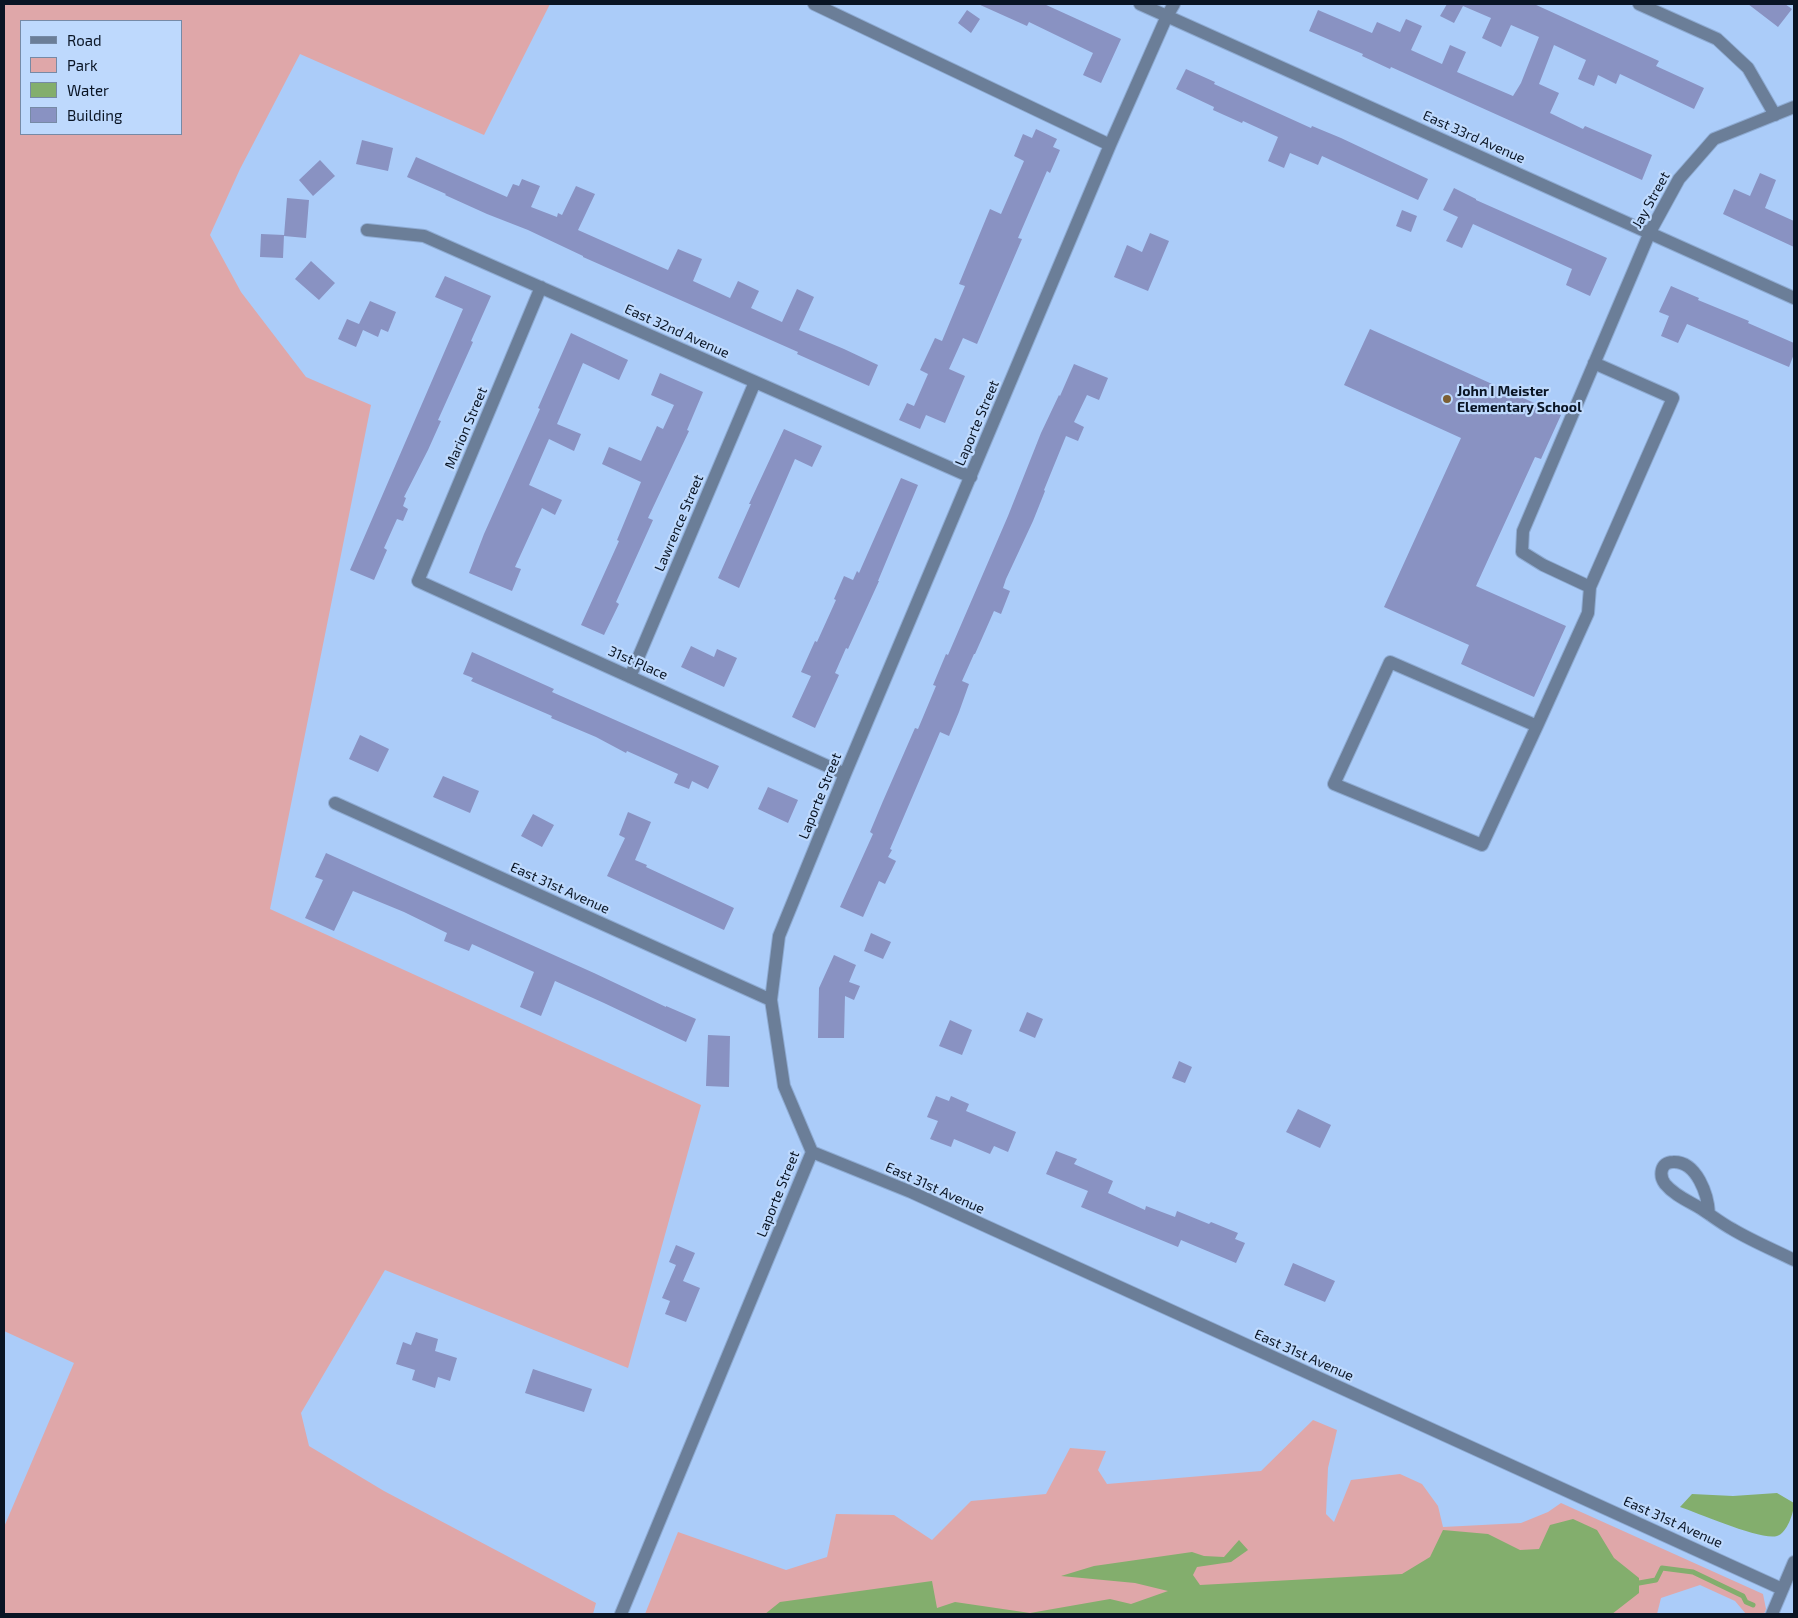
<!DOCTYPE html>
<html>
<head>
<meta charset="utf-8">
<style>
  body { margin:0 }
  #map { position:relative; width:1798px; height:1618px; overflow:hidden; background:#abccf9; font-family:"Exo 2",sans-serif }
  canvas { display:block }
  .frame { position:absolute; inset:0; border:5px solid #091424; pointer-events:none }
  .legend { position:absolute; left:20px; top:20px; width:162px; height:115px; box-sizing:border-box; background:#bed9fd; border:1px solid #768aa6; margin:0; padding:6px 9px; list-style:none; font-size:15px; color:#091424 }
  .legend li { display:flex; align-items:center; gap:10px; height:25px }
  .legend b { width:25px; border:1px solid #768aa6 }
</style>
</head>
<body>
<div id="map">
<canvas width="1798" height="1618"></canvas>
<div class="frame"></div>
<ul class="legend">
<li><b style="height:6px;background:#6b7e98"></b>Road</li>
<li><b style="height:14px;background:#dfa7a9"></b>Park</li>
<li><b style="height:14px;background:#83ae6d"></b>Water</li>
<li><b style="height:14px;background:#8992c2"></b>Building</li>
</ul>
</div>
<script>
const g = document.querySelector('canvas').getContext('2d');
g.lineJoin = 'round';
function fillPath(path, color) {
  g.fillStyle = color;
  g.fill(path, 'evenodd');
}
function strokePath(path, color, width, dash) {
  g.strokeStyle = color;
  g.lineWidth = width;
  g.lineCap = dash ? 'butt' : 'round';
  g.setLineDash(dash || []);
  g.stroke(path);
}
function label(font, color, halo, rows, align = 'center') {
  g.font = font + ' "Exo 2",sans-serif';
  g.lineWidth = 4.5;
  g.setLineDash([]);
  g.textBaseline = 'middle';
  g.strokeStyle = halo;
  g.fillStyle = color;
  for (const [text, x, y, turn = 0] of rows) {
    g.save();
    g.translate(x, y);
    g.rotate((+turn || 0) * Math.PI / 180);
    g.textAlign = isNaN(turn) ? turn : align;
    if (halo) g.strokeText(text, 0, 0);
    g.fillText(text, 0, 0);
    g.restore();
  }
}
fillPath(new Path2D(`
  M4 4H550L484 135 300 54 240 169 210 235 241 292 306 377 371 405 270 909 701 1105 628 1368 385 1270 301 1413 309 1446 384 1491 596 1603 593 1614H4V1527L74 1363 4 1331ZM21 21H181V134H21Z
  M1313 1420 1337 1430 1328 1468 1326 1514 1334 1522 1351 1480 1400 1474 1422 1484 1438 1506 1443 1527 1521 1523 1548 1512 1561 1503 1763 1594 1766 1609 1764 1614H1746L1735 1601 1700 1585 1661 1598 1657 1614H645L678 1532 786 1570 827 1557 836 1514 894 1515 932 1540 971 1501 1046 1494 1070 1448 1106 1451 1098 1470 1107 1484 1261 1471Z`), '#dfa7a9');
fillPath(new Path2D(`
  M1777 1493 1794 1503C1794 1513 1787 1533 1777 1536 1762 1541 1698 1513 1680 1507L1692 1494 1733 1496Z
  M1573 1519 1597 1530 1614 1558 1639 1578V1593L1612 1614H765L780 1602 932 1581 937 1608 955 1602 1030 1613 1110 1599 1131 1604 1168 1591 1135 1583 1061 1576 1094 1566 1192 1552 1204 1556 1224 1557 1239 1540 1248 1550 1231 1562 1197 1567 1193 1575 1200 1585 1402 1574 1430 1557 1443 1530 1488 1534 1520 1550 1539 1549 1550 1525Z`), '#83ae6d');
strokePath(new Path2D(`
  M1639 1583 1656 1580 1662 1568 1693 1572 1743 1596 1746 1602 1753 1605`), '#83ae6d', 5);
fillPath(new Path2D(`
  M978 4H1044L1121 39 1101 83 1083 75 1093 53 1029 22 1027 26Z
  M1447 4H1534L1659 61 1656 66 1704 88 1694 109 1620 74 1616 84 1598 75 1594 86 1578 79 1586 60 1554 45 1539 84 1559 93 1550 113 1583 129 1585 126 1652 155 1642 180 1391 67 1390 69 1362 56 1363 54 1309 31 1318 10 1372 33 1377 22 1400 32 1406 19 1422 26 1411 50 1442 64 1450 45 1466 52 1457 72 1513 96 1521 83 1539 37 1511 25 1501 47 1482 38 1491 18 1463 6 1454 23 1440 16Z
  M1748 4H1785L1792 9 1778 27Z
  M967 10 980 19 971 33 958 23Z
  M1186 69 1215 82 1214 84 1311 128 1312 126 1341 138 1428 179 1418 200 1322 156 1318 165 1290 153 1284 168 1268 161 1278 137 1243 121 1242 123 1213 110 1214 107 1176 89Z
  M1036 129 1057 139 1053 147 1060 150 1050 173 1047 171 1018 238 1022 239 977 344 963 338 949 369 965 376 945 423 926 415 920 429 899 420 907 403 914 406 928 374 920 370 935 338 942 341 965 286 959 284 990 209 1001 214 1024 161 1014 156 1023 134 1032 138Z
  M362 140 393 148 388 171 356 164Z
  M416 157 507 197 513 184 519 186 522 179 540 186 531 207 557 217 558 213 562 215 576 186 595 194 578 230 668 270 678 249 702 259 693 281 730 298 738 281 759 291 751 308 782 322 797 289 814 297 799 330 844 349 878 365 869 386 797 354 798 352 583 257V256L528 230 487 214 445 195 446 194 407 177Z
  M320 160 335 176 313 196 299 180Z
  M1760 173 1776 180 1765 208 1794 221V247L1723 214 1734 189 1750 196Z
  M1454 188 1476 199V200L1607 258 1590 296 1566 285 1572 269 1473 224 1462 248 1446 241 1458 217 1443 210Z
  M287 198 309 200 306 238 284 236Z
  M1402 210 1417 216 1411 232 1396 226Z
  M1150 233 1169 241 1148 291 1114 277 1127 245 1142 252Z
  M261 234 284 235 283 258 260 257Z
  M311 261 335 283 319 300 295 279Z
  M445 276 491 296 471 341 473 342 438 420 441 421 428 450 404 497 406 498 403 506 408 509 403 521 397 519 384 548 387 550 374 580 350 570 463 309 435 297Z
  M1671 286 1699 298 1698 300 1749 321 1748 323 1794 343V354L1789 367 1687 324 1678 343 1661 336 1669 316 1659 312Z
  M370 301 396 312 388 332 381 329 378 337 363 330 356 347 338 339 347 319 359 324Z
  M1370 329 1561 415 1541 459 1535 457 1476 586 1566 626 1534 697 1461 664 1469 645 1384 607 1461 438 1344 385Z
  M571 333 628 360 619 380 583 363 557 424 581 434 574 451 549 439 529 485 562 500 555 515 542 508 515 567 521 569 512 591 469 573 484 534 540 409 538 408Z
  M1074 364 1108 378 1099 400 1087 395 1074 422 1084 427 1078 441 1066 436 1044 490 1045 491 1033 521 1006 579 1003 588 1010 591 1001 614 994 611 975 654H974L962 681 969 684 959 712 949 736 940 732 890 849 892 850 888 857 896 861 885 884 879 881 863 917 840 907 873 834 870 832 883 801 915 728 918 729 936 686 933 685 946 654 948 655 1008 516 1041 433 1059 395 1060 396Z
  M660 373 703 392 687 430 689 431 648 518 653 520 616 602 619 604 604 635 581 625 619 541 617 540 641 482 602 464 609 447 641 461 657 426 663 429 674 405 651 395Z
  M784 429 822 446 812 467 795 459 739 588 718 578 751 504H749Z
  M901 478 918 485 878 581H879L848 649 846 648 835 673 839 675 815 728 792 717 811 676 801 672 815 641 817 642 836 600 834 599 844 576 853 580 857 571 859 573Z
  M691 646 714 657 717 649 737 658 724 687 681 667Z
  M472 652 554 689 552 692 719 766 708 789 692 781 689 789 674 783 678 774 627 751 626 753 596 737 551 718 552 716 471 681 473 678 463 674Z
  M360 735 389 749 378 772 349 759Z
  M443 776 479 791 470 813 433 797Z
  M768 787 798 800 788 823 758 809Z
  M628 812 651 822 635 860 647 865 646 867 734 908 724 930 607 876 625 838 619 835Z
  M533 814 554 825 542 847 521 836Z
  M326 853 594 973 666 1007V1006L696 1019 686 1042 604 1003 555 981 541 1016 520 1007 534 972 472 944 469 951 444 941 447 933 404 912 353 891 334 931 305 918 323 880 315 877Z
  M871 933 891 942 883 959 864 951Z
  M834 955 856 965 849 982 860 986 854 1000 845 996 844 1038H818L819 988Z
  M1027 1012 1043 1019 1035 1038 1019 1031Z
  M950 1020 972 1030 962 1055 939 1046Z
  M708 1035 730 1036 729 1087 706 1086Z
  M1179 1061 1192 1067 1185 1083 1172 1078Z
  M936 1096 949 1101 951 1096 969 1104 966 1111 1016 1132 1008 1152 994 1146 990 1154 954 1139 951 1147 930 1139 938 1121 927 1117Z
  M1298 1109 1331 1125 1320 1148 1286 1132Z
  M1056 1151 1077 1159 1074 1164 1113 1181 1108 1193 1145 1210 1146 1206 1175 1217 1177 1211 1209 1224 1211 1222 1238 1233 1235 1239 1245 1243 1236 1263 1181 1240 1178 1247 1081 1207 1088 1191 1046 1174Z
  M676 1245 695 1253 683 1281 700 1288 686 1322 665 1314 670 1301 662 1298 676 1265 669 1262Z
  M1293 1263 1335 1281 1325 1302 1284 1285Z
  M416 1332 438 1339 435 1351 457 1358 450 1381 438 1377 435 1388 412 1380 415 1370 396 1364 403 1342 411 1345Z
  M533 1369 592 1389 584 1412 525 1393Z`), '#8992c2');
const minor = new Path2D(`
  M814 4 1110 145
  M1140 4 1794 298
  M1639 4 1717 39 1748 68 1775 115
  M367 230 424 236 971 477
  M541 287 418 581 845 774
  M1594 363 1673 398 1590 587 1543 565 1522 552 1523 531 1650 232 1679 179 1714 139 1794 107
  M630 677 755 382
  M1537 726 1482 845 1334 784 1390 662 1537 726 1588 613 1590 587
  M335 803 771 1000
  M812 1152 911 1192 1782 1589
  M1709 1214C1708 1195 1697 1161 1673 1162 1660 1162 1659 1176 1665 1184 1674 1195 1688 1201 1700 1208 1711 1215 1721 1223 1732 1229 1752 1241 1774 1250 1794 1260
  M621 1614 812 1152 784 1086 771 1000 779 936 845 774 1110 145 1167 16 1174 4
  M1772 1614 1794 1562`);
strokePath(minor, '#8eabd3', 14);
strokePath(minor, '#6b7e98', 12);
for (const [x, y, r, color] of [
  [1447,399,5,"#7c5f33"]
]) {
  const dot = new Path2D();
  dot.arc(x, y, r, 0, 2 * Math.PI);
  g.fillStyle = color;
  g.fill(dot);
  strokePath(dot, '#bed9fd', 2);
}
label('14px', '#091424', '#bed9fd', [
  ["East 33rd Avenue",1474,137,24],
  ["Jay Street",1651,200,-61],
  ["East 32nd Avenue",677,331,24],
  ["Laporte Street",977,423,-67],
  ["Marion Street",466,428,-67],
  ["Lawrence Street",679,523,-67],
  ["31st Place",638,663,24],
  ["Laporte Street",820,796,-68],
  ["East 31st Avenue",560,888,24],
  ["East 31st Avenue",935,1188,24],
  ["Laporte Street",778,1194,-68],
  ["East 31st Avenue",1304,1355,24],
  ["East 31st Avenue",1673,1522,24]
]);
label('bold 14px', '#091424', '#bed9fd', [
  ["John I Meister",1457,391],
  ["Elementary School",1457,407]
], 'left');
</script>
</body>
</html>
